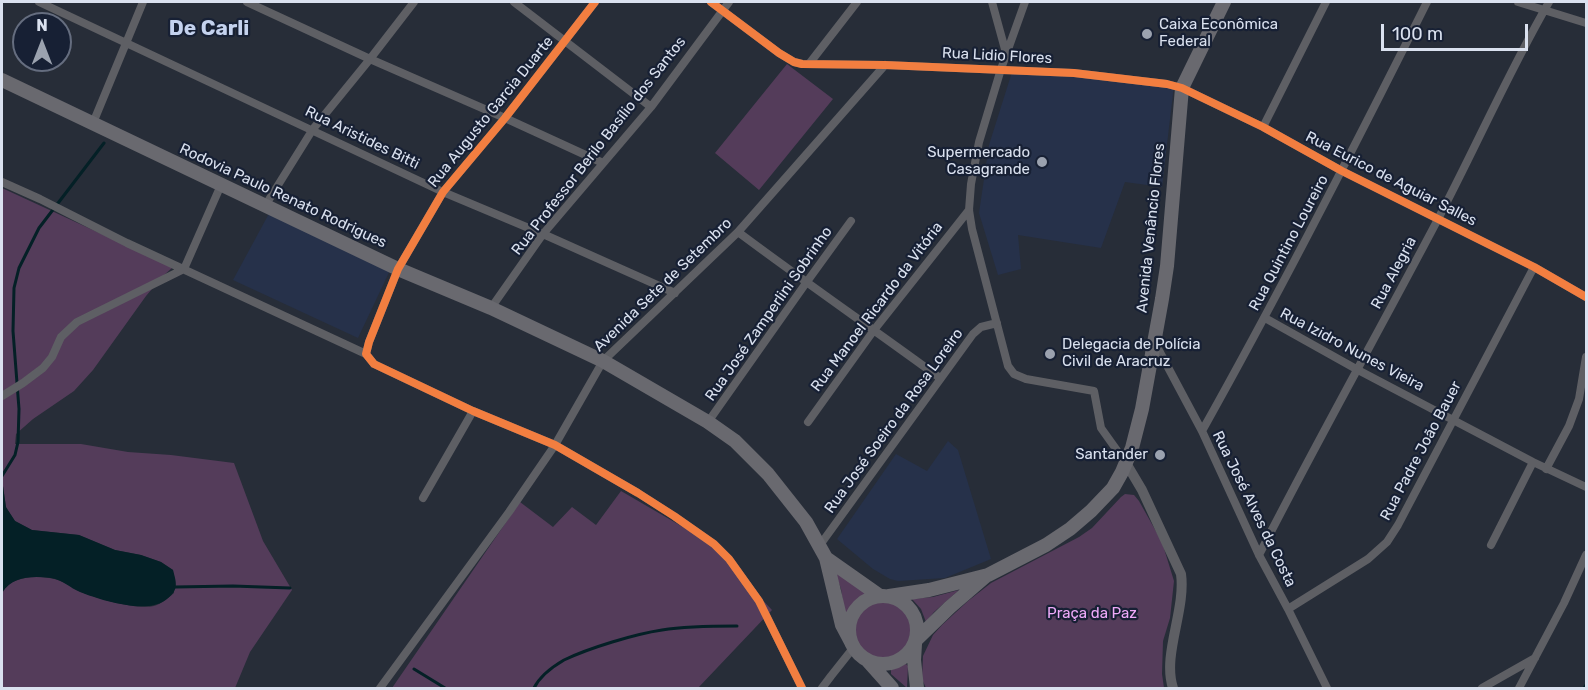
<!DOCTYPE html>
<html>
<head>
<meta charset="utf-8">
<style>
  body { margin:0 }
  #map { position:relative; width:1588px; height:690px; overflow:hidden; background:#272d38; font-family:Rubik,sans-serif }
  canvas { display:block }
  .frame { position:absolute; inset:0; border:3px solid #dae1ef; pointer-events:none }
  .north { position:absolute; left:12px; top:12px; width:60px; height:60px; box-sizing:border-box; background:#172034; border:2px solid #656d7f; border-radius:50%; rotate:0deg; font-size:16px; font-weight:700; line-height:24px; text-align:center; color:#dae1ef }
  .north::after { content:''; display:block; margin:auto; width:21px; height:27px; background:#9ba2af; clip-path:polygon(50% 0,100% 100%,50% 72%,0 100%) }
  .scale { position:absolute; left:1381px; top:24px; width:147px; height:27px; box-sizing:border-box; border:3px solid #dae1ef; border-top:0; padding-left:8px; font-size:18px; line-height:21px; white-space:nowrap; color:#dae1ef; -webkit-text-stroke:4px #172034; paint-order:stroke }
</style>
</head>
<body>
<div id="map">
<canvas width="1588" height="690"></canvas>
<div class="frame"></div>
<div class="north">N</div>
<div class="scale">100 m</div>
</div>
<script>
const g = document.querySelector('canvas').getContext('2d');
g.lineJoin = 'round';
function fillPath(path, color) {
  g.fillStyle = color;
  g.fill(path, 'evenodd');
}
function strokePath(path, color, width, dash) {
  g.strokeStyle = color;
  g.lineWidth = width;
  g.lineCap = dash ? 'butt' : 'round';
  g.setLineDash(dash || []);
  g.stroke(path);
}
function label(font, color, halo, rows, align = 'center') {
  g.font = font + ' Rubik,sans-serif';
  g.lineWidth = 4.5;
  g.setLineDash([]);
  g.textBaseline = 'middle';
  g.strokeStyle = halo;
  g.fillStyle = color;
  for (const [text, x, y, turn = 0] of rows) {
    g.save();
    g.translate(x, y);
    g.rotate((+turn || 0) * Math.PI / 180);
    g.textAlign = isNaN(turn) ? turn : align;
    if (halo) g.strokeText(text, 0, 0);
    g.fillText(text, 0, 0);
    g.restore();
  }
}
fillPath(new Path2D(`
  M1012 72 1174 85 1162 187 1125 182 1101 248 1018 235 1021 269 998 275 979 213 989 145Z
  M272 208 393 264 358 338 233 280Z
  M948 441 958 450 991 559 945 578 898 581 890 579 873 569 837 539 896 454 927 471Z`), '#26314a');
fillPath(new Path2D(`
  M787 64 833 99 759 190 715 153Z
  M2 188 173 267 163 276 146 296 93 370 74 391 33 419 16 434 15 444H81L128 452 171 455 234 463 263 541 292 590 250 652 235 688H2V593C5 588 8 583 15 581 29 575 51 576 65 583 71 585 75 590 81 592 99 599 136 610 154 606 162 604 168 598 174 593L173 570 161 562 141 555 115 550 79 535 32 530 15 521 6 508 2 479Z
  M621 491 707 541 772 610 698 688H392L520 502 553 527 572 507 596 525Z
  M1125 494 1134 495 1139 501 1162 542 1174 581 1170 618 1163 641 1162 674 1164 688H926L922 679 923 656 933 635 942 625 968 601 991 583 1079 537 1092 528 1121 497Z
  M832 564 868 592 854 602 845 615 841 589Z
  M959 590 934 612 926 622 921 609 912 599 933 597Z
  M855 630a29 29 0 1 1 58 0a29 29 0 1 1-58 0Z
  M906 664 908 666 907 688 891 674V670Z`), '#543c5a');
fillPath(new Path2D(`
  M2 479 6 507 15 521 32 530 79 535 115 550 141 555 161 562 173 570C177 585 179 591 164 601 145 614 100 600 80 592 70 588 63 580 51 578 31 576 13 576 2 593Z`), '#042026');
strokePath(new Path2D(`
  M2 476 15 455 18 442 19 409 13 331 14 288 19 268 39 228 104 143
  M175 587 233 586 290 588
  M414 669 445 688
  M534 688C540 676 552 667 564 660 589 648 635 634 662 630 687 626 712 626 737 626
  M1584 688 1586 685`), '#042026', 3);
strokePath(new Path2D(`
  M39 2 443 192 543 234 675 293
  M247 2 370 59 505 118 603 163
  M514 2 651 107
  M595 2 505 118 443 192 398 269 369 342 366 354 374 364 473 411 555 445 638 493 674 516 714 544 729 559 759 601 802 688
  M711 2 779 53 794 62 802 64 885 65 1074 73 1167 84 1182 88 1263 127 1342 171 1534 267 1586 297
  M992 2 1006 53
  M1025 2 1001 69 979 142 971 184 969 210 972 229 1008 366 1014 374 1026 379 1094 391 1101 428 1126 463
  M1518 2 1586 23
  M809 64 857 2
  M93 123 143 2
  M1263 127 1326 2
  M2 182 40 199 127 243 366 354
  M265 206 313 129 370 59 414 2
  M738 232C805 282 873 329 940 378
  M491 308 543 234 651 107 729 2
  M1265 318 1358 370 1533 462 1586 487
  M1155 343 1202 431 1259 555 1288 609 1327 688
  M2 396 23 383 43 368 52 357 61 337 77 322 184 269 221 185
  M708 422 806 283 851 221
  M808 422 874 330 969 210
  M1202 431C1281 290 1355 146 1427 2
  M1546 469 1569 426 1579 399 1586 357
  M423 498 473 411
  M820 545 973 334 981 327 997 323
  M1491 545 1533 462
  M1259 555C1316 443 1378 333 1437 221 1475 149 1508 73 1549 2
  M1288 609 1368 559 1387 542 1398 525 1534 267
  M380 688 509 512 555 445 603 361 738 232 885 65
  M822 688 831 676 854 647
  M1482 688 1535 658
  M1519 688 1564 603 1586 555`), '#5e5f64', 8);
strokePath(new Path2D(`
  M1126 463 1142 490 1181 574C1186 610 1162 655 1173 688`), '#5e5f64', 10);
strokePath(new Path2D(`
  M2 80 398 269 491 308 603 361 708 422 735 441 768 474 806 522 826 558 842 625 851 642
  M826 558 880 596
  M849 630a34 34 0 1 1 68 0a34 34 0 1 1-68 0Z
  M889 596 929 590 988 575 1046 545 1070 529 1091 511 1113 488 1122 472 1132 448 1142 409 1162 299 1167 266 1182 88 1224 2
  M917 639 950 607 986 576
  M915 644 914 660 917 688
  M868 661 892 688`), '#69696f', 14);
strokePath(new Path2D(`
  M595 2 505 118 443 192 398 269 369 342 366 354 374 364 473 411 555 445 638 493 674 516 714 544 729 559 759 601 802 688
  M711 2 779 53 794 62 802 64 885 65 1074 73 1167 84 1182 88 1263 127 1342 171 1534 267 1586 297`), '#f27e40', 8);
for (const [x, y, r, color] of [
  [1147,34,6,"#9ba2af"],
  [1042,162,6,"#9ba2af"],
  [1050,354,6,"#9ba2af"],
  [1160,455,6,"#9ba2af"]
]) {
  const dot = new Path2D();
  dot.arc(x, y, r, 0, 2 * Math.PI);
  g.fillStyle = color;
  g.fill(dot);
  strokePath(dot, '#172034', 2);
}
label('15px', '#dae1ef', '#172034', [
  ["Caixa Econômica",1159,25],
  ["Federal",1159,42],
  ["Supermercado",1030,153,"right"],
  ["Casagrande",1030,170,"right"],
  ["Delegacia de Polícia",1062,345],
  ["Civil de Aracruz",1062,362],
  ["Santander",1148,455,"right"]
], 'left');
label('15px', '#dae1ef', '#172034', [
  ["Rua Lidio Flores",997,56,3],
  ["Rua Augusto Garcia Duarte",491,112,-51],
  ["Rua Aristides Bitti",362,138,26],
  ["Rua Professor Berilo Basílio dos Santos",599,146,-52],
  ["Rua Eurico de Aguiar Salles",1391,179,27],
  ["Rodovia Paulo Renato Rodrigues",283,196,25],
  ["Avenida Venâncio Flores",1151,228,-84],
  ["Rua Quintino Loureiro",1289,243,-62],
  ["Rua Alegria",1394,273,-62],
  ["Avenida Sete de Setembro",663,285,-44],
  ["Rua Manoel Ricardo da Vitória",877,307,-53],
  ["Rua José Zamperlini Sobrinho",769,314,-55],
  ["Rua Izidro Nunes Vieira",1352,350,28],
  ["Rua José Soeiro da Rosa Loreiro",894,421,-54],
  ["Rua Padre João Bauer",1421,451,-62],
  ["Rua José Alves da Costa",1254,509,64]
]);
label('15px', '#eeaaf9', '#172034', [
  ["Praça da Paz",1092,614]
]);
label('bold 21px', '#c4d2ee', '#172034', [
  ["De Carli",209,29]
]);
</script>
</body>
</html>
